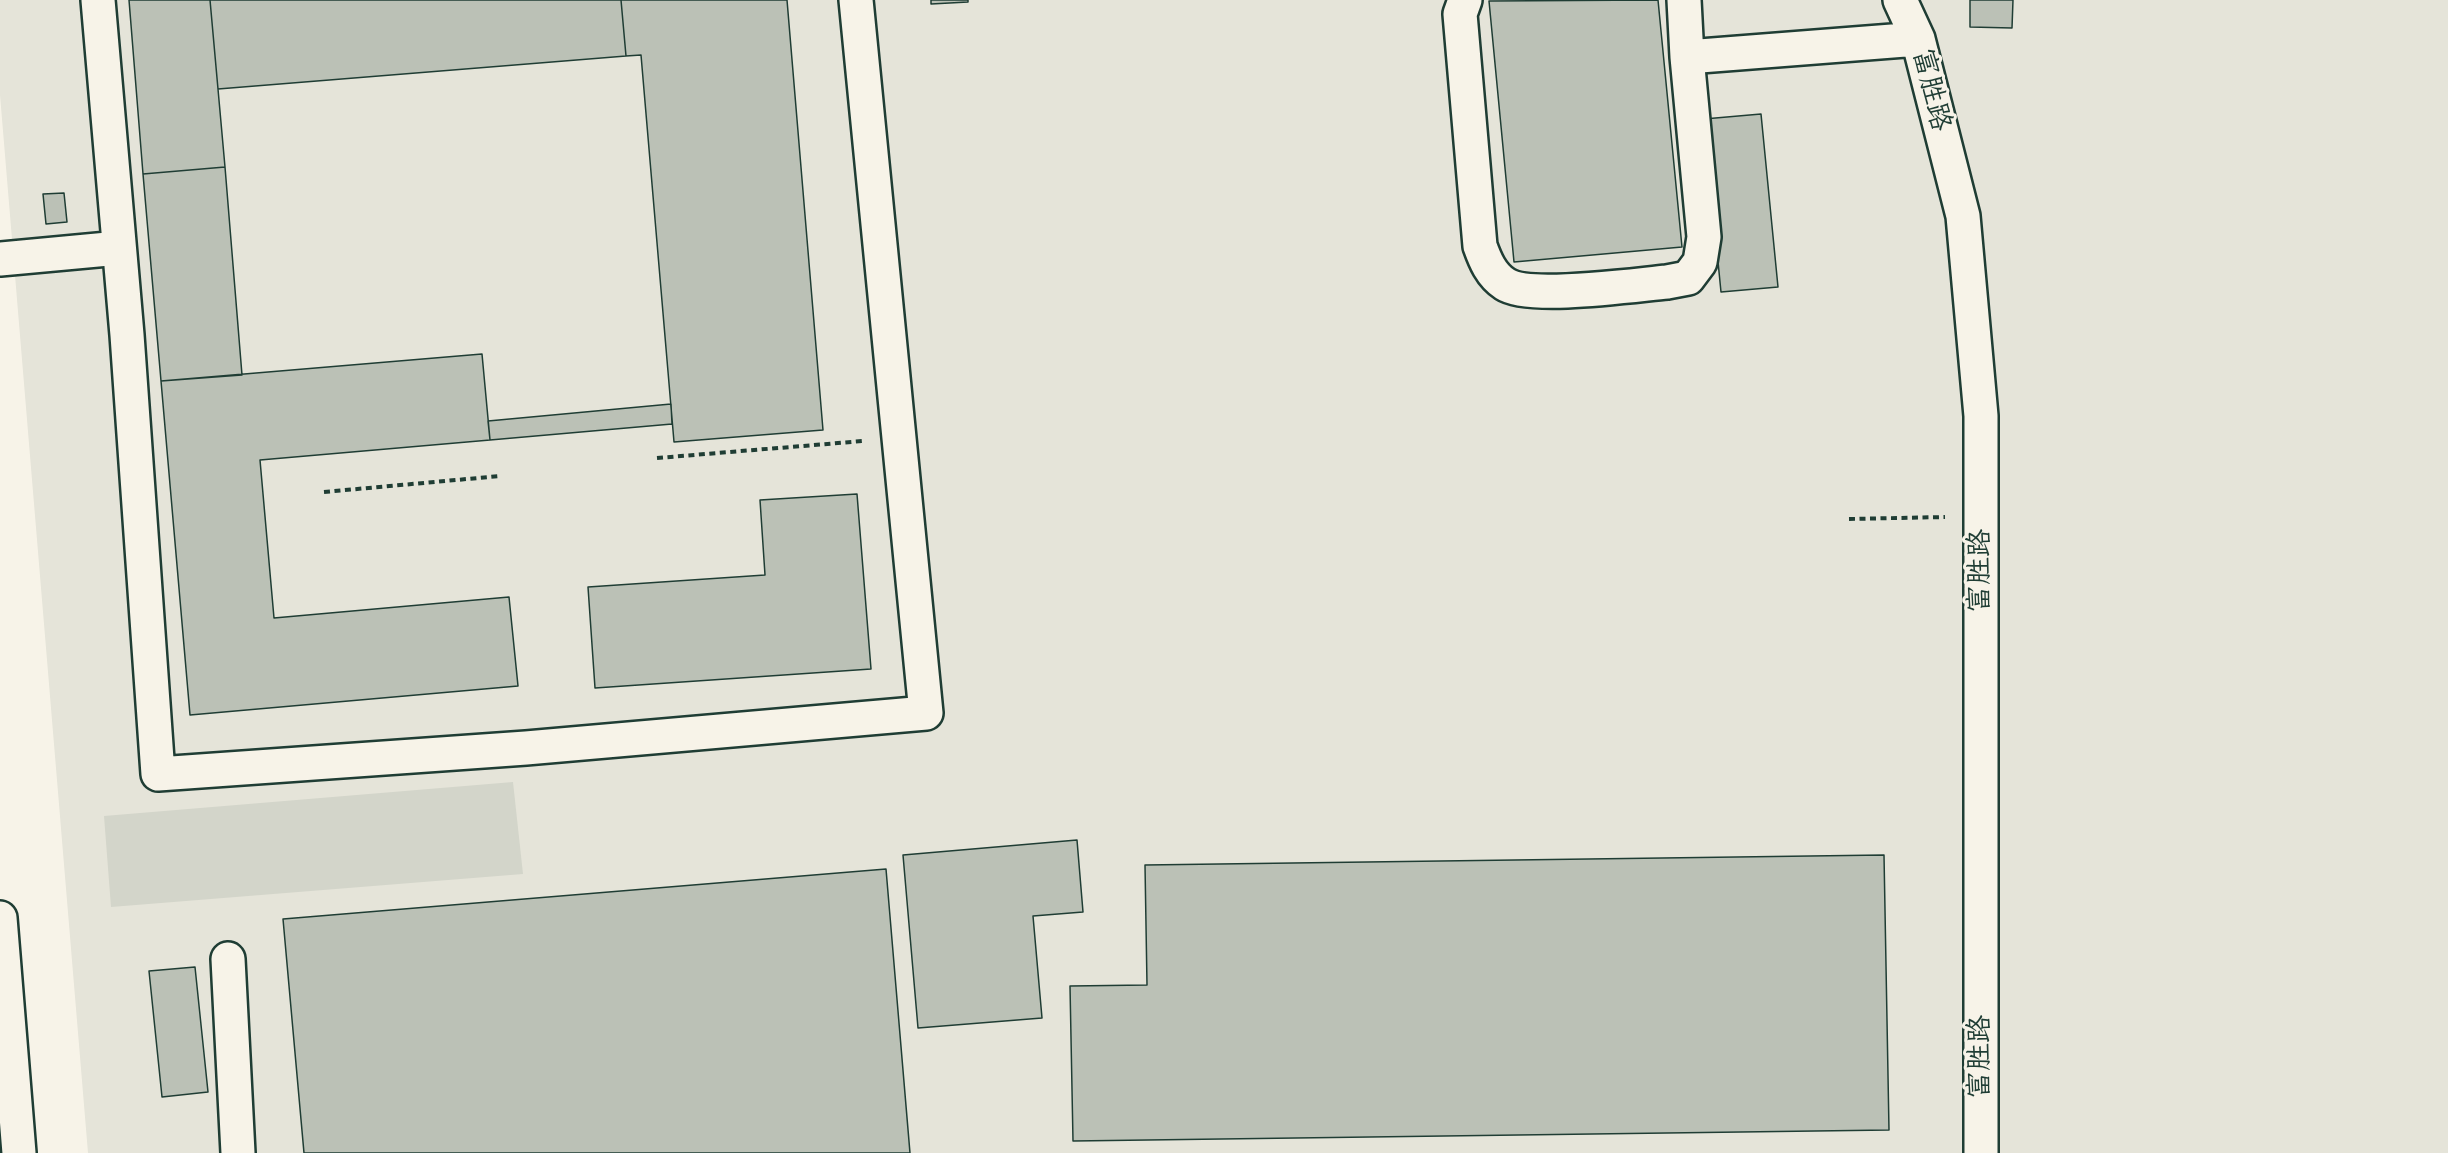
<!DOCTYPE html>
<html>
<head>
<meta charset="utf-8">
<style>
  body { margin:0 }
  canvas { display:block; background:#f7f3e8 }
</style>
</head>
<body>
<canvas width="2448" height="1153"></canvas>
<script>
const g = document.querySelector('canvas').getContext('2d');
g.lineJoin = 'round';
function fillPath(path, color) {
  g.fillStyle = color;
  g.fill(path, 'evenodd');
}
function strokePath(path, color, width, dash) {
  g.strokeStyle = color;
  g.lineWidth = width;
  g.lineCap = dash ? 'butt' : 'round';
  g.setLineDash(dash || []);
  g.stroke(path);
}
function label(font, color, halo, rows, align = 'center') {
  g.font = font + ' Caveat,"LXGW WenKai TC",sans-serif';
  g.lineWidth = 6;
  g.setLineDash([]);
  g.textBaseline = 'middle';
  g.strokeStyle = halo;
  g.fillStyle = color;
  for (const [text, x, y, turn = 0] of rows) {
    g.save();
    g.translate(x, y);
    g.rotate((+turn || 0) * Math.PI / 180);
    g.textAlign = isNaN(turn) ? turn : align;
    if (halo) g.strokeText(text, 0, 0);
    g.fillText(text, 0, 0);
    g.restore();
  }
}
fillPath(new Path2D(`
  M0 0H2448V1153H88L0 95Z`), '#e5e4d9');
fillPath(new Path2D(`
  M513 782 523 874 111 907 104 816Z`), '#d3d5ca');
const building = new Path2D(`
  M129 0H210L225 167 143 174Z
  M210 0H621L626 56 218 89Z
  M621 0H787L823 430 674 442 641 55 626 56Z
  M931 0H968V2L931 4Z
  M1658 0 1682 247 1514 262 1489 1Z
  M1970 0H2013L2012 28 1970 27Z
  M1761 114 1778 287 1721 292 1704 119Z
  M225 167 242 375 161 381 143 174Z
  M64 193 67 222 46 224 43 194Z
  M482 354 490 440 260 460 274 618 509 597 518 686 190 715 161 381Z
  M671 404 672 424 490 440 488 421Z
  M857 494 871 669 595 688 588 587 765 575 760 500Z
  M1077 840 1083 912 1033 916 1042 1018 918 1028 903 855Z
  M1884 855 1889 1130 1073 1141 1070 986 1147 985 1145 865Z
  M886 869 910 1153H304L283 919Z
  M195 967 208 1092 162 1097 149 971Z`);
fillPath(building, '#bbc1b6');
strokePath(building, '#1f3d34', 1.5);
const minor = new Path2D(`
  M98 0 127 335 158 774 526 748 926 713 856 0
  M1465 0 1460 14 1480 246C1485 260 1491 275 1505 284 1529 300 1634 285 1667 282L1688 278 1700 262 1704 237 1687 57 1684 0
  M1900 0 1918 39 1963 216 1981 416V1153
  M1687 57 1918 39
  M0 259 119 248
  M0 918 19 1153
  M228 959 238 1153`);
strokePath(minor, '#1f3d34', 38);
strokePath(new Path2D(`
  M657 458 863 441
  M324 492 500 476
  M1849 519 1945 517`), '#1f3d34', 4, [6, 4.5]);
strokePath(minor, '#f7f3e8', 33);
label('28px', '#1f3d34', '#f7f3e8', [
  ["富胜路",1931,90,76],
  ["富胜路",1981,571,-90],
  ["富胜路",1981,1057,-90]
]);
</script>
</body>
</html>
